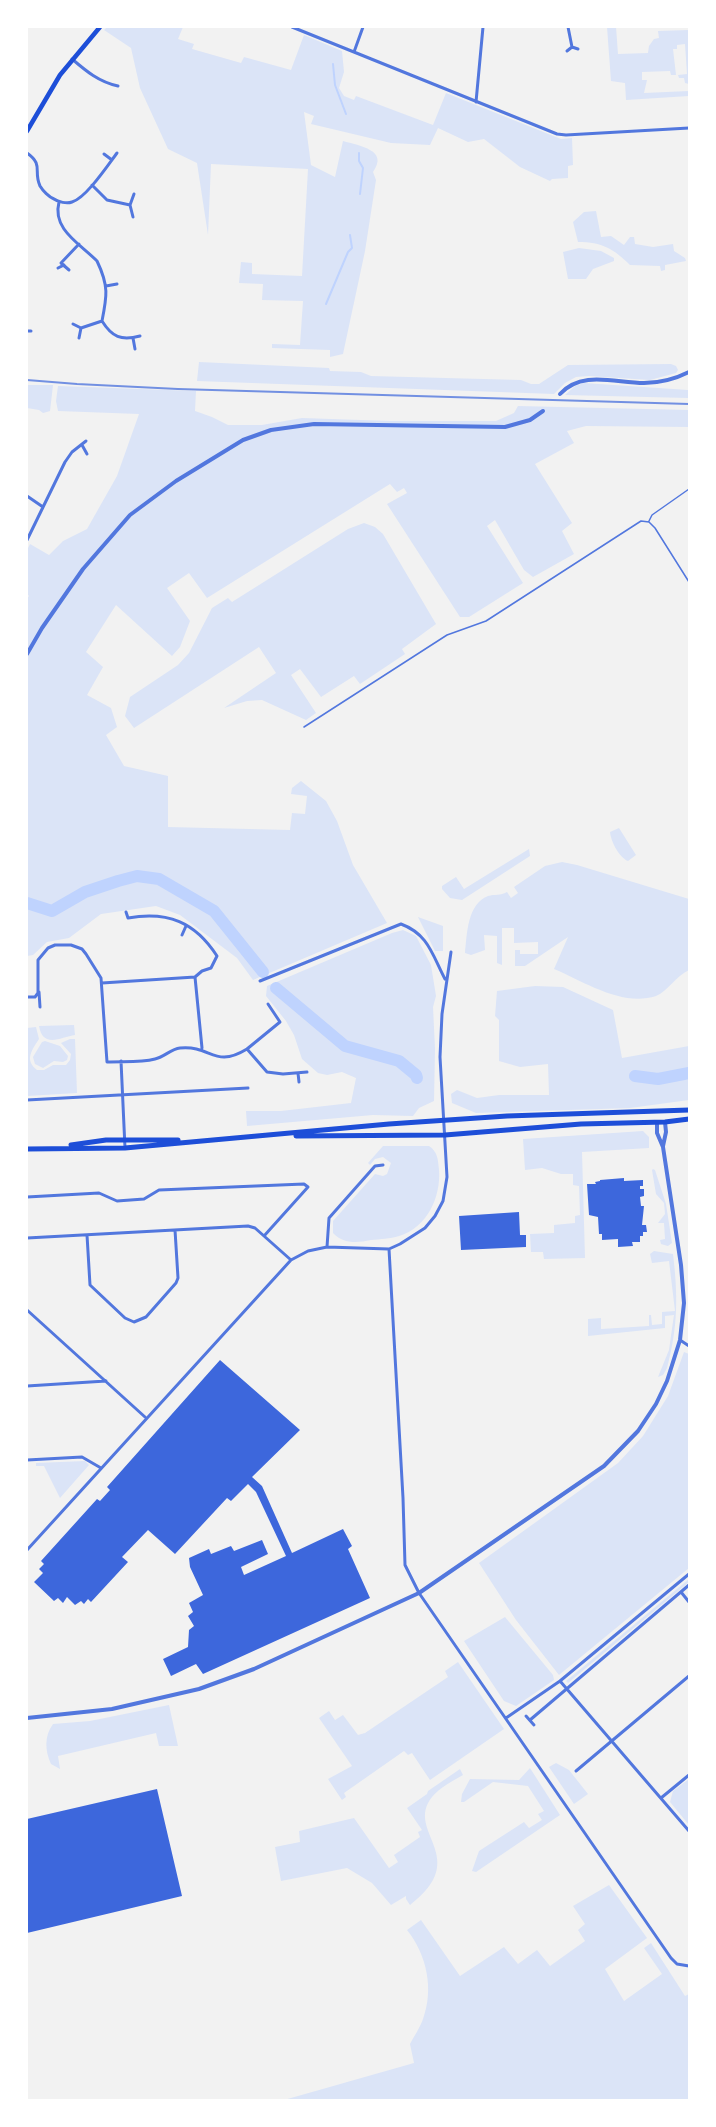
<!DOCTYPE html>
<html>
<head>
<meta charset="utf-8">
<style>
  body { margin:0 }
  #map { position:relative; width:716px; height:2127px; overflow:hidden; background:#f2f2f2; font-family:"DejaVu Sans",sans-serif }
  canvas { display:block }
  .frame { position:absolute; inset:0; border:28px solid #fff; pointer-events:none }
</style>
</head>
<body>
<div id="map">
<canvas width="716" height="2127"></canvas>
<div class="frame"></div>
</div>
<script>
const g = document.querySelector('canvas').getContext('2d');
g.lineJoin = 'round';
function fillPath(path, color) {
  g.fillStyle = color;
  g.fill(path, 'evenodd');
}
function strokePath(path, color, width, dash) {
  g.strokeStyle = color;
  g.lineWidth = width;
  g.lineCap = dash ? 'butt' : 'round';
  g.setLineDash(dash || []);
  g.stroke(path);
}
fillPath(new Path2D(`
  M107 27H183L178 39 194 44 192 49 241 63 244 57 291 70 304 35 342 51 344 72 339 88 344 96 354 100 356 96 433 125 446 93 561 139 572 138 573 165 568 166V178L552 179 550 181 520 167 484 139 468 142 438 128 430 145 391 143 311 124 314 116 304 112 311 165 335 177 343 141C360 146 389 150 373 172L376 180 365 251 343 354 330 357V350L272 348V344L300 345 303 301 262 300 263 284 239 283 241 262 252 263V274L302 276 308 169 211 164 208 235 197 163 168 149 140 88 131 48 104 30Z
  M607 27H616L618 54 648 53 649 46 654 39 659 38 658 31 689 30V84L685 83 684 78H679L678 75 687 74 685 44 677 45V49H673L676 75H671L670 71 642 72V80H647L644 93 689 91V96L626 100 625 83 611 81Z
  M596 211 601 237 611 236 624 245 630 237H634L635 244 653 247 673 244 674 251 685 258 686 261 665 265V270L661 271 660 266 630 265C614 249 602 242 578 242L573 222 584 212Z
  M579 248 601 251 614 258V261L593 269 586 279H568L563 252Z
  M199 362 329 368 330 371 361 372 371 376 521 380 531 384H539L568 365 671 364 676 366 678 370 676 373 650 380 589 376 576 377 565 383 554 394 197 381Z
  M584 383 688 390V398L565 395 575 386Z
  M27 385H53L50 411 43 413 39 410 27 408Z
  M58 386 196 391 195 411 212 417 228 425H262L302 418 390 421H496L514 413 518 406 689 410V427L586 426 567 431 574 443 535 464 572 523 562 531 574 554 533 577 524 570 495 520 487 526 523 583 469 617H460L387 504 407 493 404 488 397 492 390 484 207 598 189 573 167 588 190 621 180 647 172 656 116 605 86 652 103 667 87 695 111 708 117 727 106 735 124 766 168 776V827L290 830 292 813 305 814 307 796 291 794 292 788 301 781 326 801 337 821 353 865 387 923 253 980 237 958 180 915 156 906 101 914 69 938 47 942 33 955 27 956V598L29 596 27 594V550L30 544 49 555 63 541 87 529 117 476 139 414 58 411 56 401Z
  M364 523 375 527 383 534 436 624 402 649 405 654 360 684 354 676 321 697 300 669 291 675 316 713 306 720 262 700 247 701 224 708 276 673 259 647 134 728 125 716 130 697 178 665 189 653 212 608 228 598 232 602 348 529Z
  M619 828 636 855 628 861C619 857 611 842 610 832Z
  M529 849 530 856 462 900 450 898 442 889V886L456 877 464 889Z
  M562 862 577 865 689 899V970C676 976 667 992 656 996 622 1007 585 982 554 969L568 937 525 966H515V950H520V954H538V942L514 943V928H502V965L497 963V936L484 935 485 950 471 955 465 953C467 935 467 904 488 896 495 894 500 896 507 892L511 898 518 893 514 887 545 866Z
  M418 917 443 926V951H435Z
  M403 930 416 936 431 965 436 996 433 1007 435 1049 434 1101 419 1108 413 1116 373 1115 247 1126 246 1111H281L351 1103 356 1078 342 1072 327 1075 318 1073 302 1059 294 1035 286 1021 266 996 267 986 392 933Z
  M535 986 563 987 613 1010 622 1058 689 1046V1042V1069L662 1074H636L646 1083 689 1079V1100L630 1108 476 1113 452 1103 451 1094 457 1090 477 1098 499 1095H549L548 1064 520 1067 499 1061V1020L495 1016 497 991Z
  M74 1025 75 1035C61 1037 43 1049 39 1026Z
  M36 1027 39 1039C32 1050 24 1060 37 1070H44L53 1065H66L70 1060 71 1054 61 1043 70 1039H75L77 1093 27 1096V1028Z
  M45 1041 60 1046 68 1056 67 1060 63 1062 54 1061 43 1068 35 1064 33 1057 42 1042Z
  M643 1131 649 1137V1148L582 1152 585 1258 544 1259 543 1252H531L530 1234 554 1233V1225L575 1223V1216L580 1215 579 1186 573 1185V1174H561L542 1168 525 1170 523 1139Z
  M383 1146H429C438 1152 438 1160 439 1170 441 1197 427 1228 399 1236 390 1239 380 1239 371 1240 357 1243 343 1244 333 1233V1221L375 1174 383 1176 387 1174 391 1163 383 1157 375 1159 370 1165 368 1163Z
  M653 1169 655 1170 666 1204 672 1243 668 1246 661 1244 660 1240 665 1239 664 1223H658L665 1214 664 1203 656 1194 652 1170Z
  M654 1251 673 1254C678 1296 678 1327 667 1368L663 1375 658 1377 669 1350 674 1315 665 1316V1328L588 1336V1319L601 1318V1329L649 1326V1315H651L652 1325 662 1324V1312L675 1311 669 1261 652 1263 650 1254Z
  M684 1352 689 1354V1568L559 1675 516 1620 479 1563 618 1463 643 1436 668 1396Z
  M85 1461 89 1465 60 1498 44 1466H36V1463Z
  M689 1579V1582L568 1683 566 1681Z
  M505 1617 553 1675 554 1680 516 1706 504 1701 464 1641Z
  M458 1662 504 1729 430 1780 412 1753 408 1755 404 1751 344 1793 346 1797 342 1800 328 1779 352 1766 319 1718 329 1711 335 1720 343 1715 358 1735 365 1733 448 1677 445 1671Z
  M169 1705 178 1746H159L156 1733 58 1756 60 1769 51 1764C45 1751 44 1736 53 1724L90 1721Z
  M556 1763 569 1770 588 1794 574 1804 549 1767Z
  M530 1768 560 1815 476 1872 472 1871 479 1851 524 1822 529 1828 542 1820 538 1814 544 1811 528 1786 493 1782 464 1802H461L462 1794 470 1779 519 1780Z
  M460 1769 463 1775C453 1781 440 1787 432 1797 404 1832 473 1857 410 1905L406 1899V1896L391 1905 372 1883 347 1868 281 1881 275 1847 300 1842 299 1831 354 1818 389 1868 398 1862 394 1855 420 1837 418 1832 422 1830 407 1808 427 1794 428 1791Z
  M689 1779V1825L670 1802 673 1791Z
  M609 1885 647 1938 605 1969 624 2001 662 1974 644 1948 651 1943 685 1996 689 1994V2100H284L414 2063 410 2044C414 2036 420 2028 423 2019 434 1989 427 1955 407 1930L421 1920 460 1976 504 1947 518 1964 537 1950 550 1966 585 1941 578 1930 585 1924 573 1906Z`), '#dbe4f7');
strokePath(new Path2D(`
  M333 64 335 85 346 114
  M359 153V161L363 168 360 194
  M326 304 348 252 352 248 350 235`), '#bfd3fe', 2);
strokePath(new Path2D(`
  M27 903 52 911 85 892 118 881 137 876 159 879 214 911 263 972
  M276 988 345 1046 399 1061 416 1075 417 1078
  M635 1076 658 1079 689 1073`), '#bfd3fe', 12);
fillPath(new Path2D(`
  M624 1178V1181L643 1180V1186H640V1189H644V1196L640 1197 641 1206H644L642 1225H646L647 1232H643V1236H640V1242H632L633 1246 618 1247V1239L602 1240V1234H599L598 1217 589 1215 587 1184H596L595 1182 600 1181V1180Z
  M519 1212 520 1235H526V1247L461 1250 459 1216Z
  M220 1360 300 1430 252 1477 262 1486 292 1553 343 1529 352 1546 348 1549 370 1598 203 1674 196 1664 171 1676 163 1659 188 1647 189 1630 194 1626 188 1616 193 1612 189 1603 203 1595 190 1567 189 1558 209 1549 211 1554 231 1546 234 1551 262 1540 268 1554 241 1567 244 1575 286 1556 256 1492 248 1484 231 1501 227 1498 175 1554 148 1530 122 1557 128 1562 91 1602 88 1599 84 1604 81 1601 75 1605 67 1597 63 1603 58 1598 54 1601 34 1582 43 1573 39 1569 44 1564 41 1561 97 1499 100 1501 110 1490 107 1487Z
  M157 1789 182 1896 27 1933V1819Z`), '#3d67dc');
strokePath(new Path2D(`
  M649 521 652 515 689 489
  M304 727 447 635 486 621 641 521 649 522 655 528 689 582`), '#5277de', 1.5);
strokePath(new Path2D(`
  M292 27 557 134 566 135 689 128
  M568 27 572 47
  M567 51 572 47 578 49
  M354 52 363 27
  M72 59C86 71 99 82 118 86
  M476 102 483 27
  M27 153C44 165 33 171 40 186 43 191 49 197 54 199 58 202 67 204 72 202 86 198 108 165 117 153
  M104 154 112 160
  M92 185 107 200 130 205
  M59 202C52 229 79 243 97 261 109 286 107 296 102 321 112 337 121 341 140 336
  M133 217 130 205 134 194
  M58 268 64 265
  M69 270 61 263 79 244
  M106 286 117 284
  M73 324 81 328 102 321
  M27 331H31
  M79 338 81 328
  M133 338 135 349
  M82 445 87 454
  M27 496 43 507
  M27 540 65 462 72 452 86 441
  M126 912 128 918C168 911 195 922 217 956L211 968 202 971 195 977
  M182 935 186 926
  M195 977 202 1048
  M260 981 401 924C428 934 432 954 445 979
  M102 983 195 977
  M39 992 40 1007
  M27 997H35L38 993V960L48 948 55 945H71L82 949 86 954 101 978 107 1062C122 1061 140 1063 155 1059 164 1057 171 1049 180 1048 212 1045 214 1069 247 1049L267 1072 283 1074 307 1072
  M247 1049 280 1022 268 1004
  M121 1061 125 1148
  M298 1073 299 1082
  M27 1100 248 1088
  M27 1197 99 1193 117 1201 144 1199 159 1190 304 1184 308 1187 264 1236
  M87 1235 90 1285 125 1318 134 1322 146 1317 176 1283 178 1278 175 1230
  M27 1238 248 1226 255 1228 291 1260
  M327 1247 329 1218 375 1166 383 1165
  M389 1249 403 1498 405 1565 419 1593 671 1958 677 1964 689 1966
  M27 1310 145 1417
  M680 1340 689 1346
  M27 1386 106 1381
  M27 1460 82 1457 101 1468
  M27 1550 291 1260 308 1251 327 1247 389 1249 400 1244 425 1228 435 1216 443 1201 447 1177 440 1057 442 1014 451 952
  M681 1592 689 1602
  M560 1681 689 1831
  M526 1716 534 1725
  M506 1718 560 1681 689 1574
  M530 1720 689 1585
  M576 1771 689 1676
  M661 1798 689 1775`), '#5277de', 3);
strokePath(new Path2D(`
  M560 394C582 370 615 383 644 383 660 383 675 379 689 372
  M27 654 42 628 83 569 130 515 176 481 243 440 271 430 314 424 505 427 530 420 543 411
  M663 1146 666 1132 665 1122
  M27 1718 112 1709 199 1689 254 1669 419 1593 604 1466 638 1431 656 1404 667 1381 680 1340 684 1303 681 1265 663 1147 657 1133V1122`), '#5277de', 4);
strokePath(new Path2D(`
  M27 131 60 75 100 27`), '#1d4ed8', 4.5);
strokePath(new Path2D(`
  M296 1136 445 1135 581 1124 665 1122 689 1119
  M71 1145 106 1140H178
  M27 1149 125 1148 389 1124 507 1116 689 1110`), '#1d4ed8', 5);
strokePath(new Path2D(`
  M27 380 77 384 178 389 689 404`), '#7290e2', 2);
</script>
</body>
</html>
